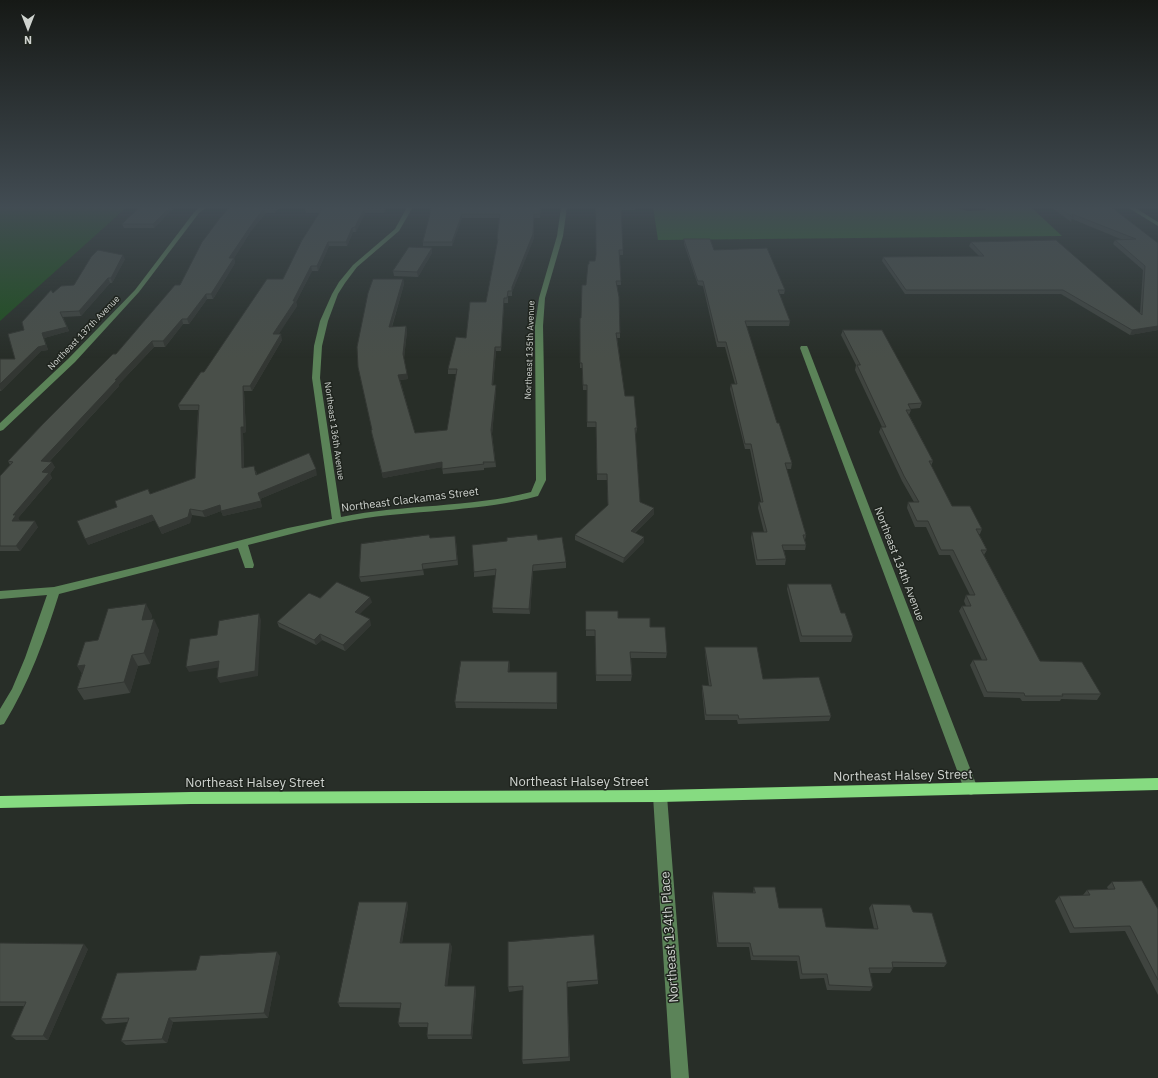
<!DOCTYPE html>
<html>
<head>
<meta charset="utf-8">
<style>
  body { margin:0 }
  #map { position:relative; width:1158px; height:1078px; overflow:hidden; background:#282e28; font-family:"IBM Plex Sans",sans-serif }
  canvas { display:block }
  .north { position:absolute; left:8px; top:8px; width:40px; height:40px; -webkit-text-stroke:3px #1f241e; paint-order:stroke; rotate:180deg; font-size:11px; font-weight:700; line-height:16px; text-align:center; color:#cfd3cf }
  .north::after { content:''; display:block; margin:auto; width:14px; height:18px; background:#cfd3cf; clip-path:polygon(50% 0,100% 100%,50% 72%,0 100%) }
</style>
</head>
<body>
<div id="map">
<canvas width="1158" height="1078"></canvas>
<div class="north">N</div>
</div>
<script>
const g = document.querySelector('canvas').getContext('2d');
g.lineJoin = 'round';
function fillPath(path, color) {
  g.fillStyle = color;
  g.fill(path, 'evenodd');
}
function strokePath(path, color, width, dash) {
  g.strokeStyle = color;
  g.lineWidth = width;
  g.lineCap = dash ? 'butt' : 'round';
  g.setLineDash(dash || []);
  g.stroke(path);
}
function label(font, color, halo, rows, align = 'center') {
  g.font = font + ' "IBM Plex Sans",sans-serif';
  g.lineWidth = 3;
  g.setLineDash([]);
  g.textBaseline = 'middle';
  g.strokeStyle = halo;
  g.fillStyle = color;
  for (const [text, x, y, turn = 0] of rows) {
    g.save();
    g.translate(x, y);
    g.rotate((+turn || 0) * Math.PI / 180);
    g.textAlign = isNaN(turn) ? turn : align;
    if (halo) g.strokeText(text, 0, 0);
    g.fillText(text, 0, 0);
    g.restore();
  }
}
fillPath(new Path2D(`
  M0 207H127L0 321Z`), '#1d501c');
fillPath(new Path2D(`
  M653 207H952L968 211 986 210V207H1031L1062 236 658 240Z`), '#2d6a2b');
fillPath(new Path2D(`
  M200 207H207L199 213 139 292 75 362 3 430 0 431V423L69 358 135 290 195 211Z
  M407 207H413L399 231 357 267 345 283 338 294 328 321 322 346 320 378 341 517C404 504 469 508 531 492L536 480 535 326 539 298 557 236 561 207H567L563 236 545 298 543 326 546 480 538 496C482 511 424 510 366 518 327 524 287 535 248 545L254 565 253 568H245L244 565 238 548 59 594C45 639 29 683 4 724L0 725V709L12 689 25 658 47 595 0 599V591L54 587 137 567 288 528 332 519 312 378 314 346 320 321 332 294 339 282 353 265 395 229Z
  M1127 207H1134L1158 222V226Z
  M801 346H807L808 348 978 789 976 793 971 795 966 793 964 789 800 348Z
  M660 790 665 792 667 796 689 1078H671L653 796 655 792Z`), '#5b8358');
fillPath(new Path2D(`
  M1158 778V790L660 802 191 804 0 808V796L191 792 660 790Z`), '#86db81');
fillPath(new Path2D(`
  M175 207 154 228H124L122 224Z
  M230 207H280L275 213H266L251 231 234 258 235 263 213 299H207L189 324H183L165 347H154L119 384V386L49 462 55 467 50 474 52 478 18 518 20 521 38 527 20 551H0V476L10 465 8 461 116 354 180 285Z
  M306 207H387L384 213H365L356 232H353L347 246H329L318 271H312L296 302 297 306 278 334 282 340 252 391H244L246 432 243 433 244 468 256 471 257 475H317L260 499 262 507 223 516 221 511 205 517 192 515 190 523 162 534 155 520 88 545 117 507 195 478 198 410H180L178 405 204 372 283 279 319 213H306L305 209Z
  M432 207H541L540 218H534V238L512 292V296H508V303H504L501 351H496L493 385H496V391L492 434 496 467 484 468V470L443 474 442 467 383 478 372 435V430L358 367 403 279 404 284 392 327 406 326 407 331 404 358 408 379 400 380 415 433 447 430 456 374H448V369L486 302 497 243V239L499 218H462L452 246H423V242Z
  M596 207H635V210H621L623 250V255H620L621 285H616L620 333V338H617L625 396 637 428 636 434H635L640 502 654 508V514L635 533 644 537V542L623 563 575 540V535L608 505 607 480H597L596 427H587V390H583L582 368H580V318H581L589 264 595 261 596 256Z
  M1051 207H1111L1158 243V330L1130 335 1061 294H905L882 261 883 257 979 256 969 246 971 242 1140 313 1143 270 1113 244 1115 240H1123L1072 219 1071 222Z
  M684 239 714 250 785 290 784 294H779L790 321 789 326H746L777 423 792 463 791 469H786L806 535 805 540 806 545 805 550H784L786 559 785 565H756L751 538 752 532H764L758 508 759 502H761L750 449H745L730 389 731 384H735L725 347H717L703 286 698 285 684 244Z
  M432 248V253L418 277 394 276 393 271Z
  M125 259 112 283H110L81 316 63 317 69 331 44 338 48 350 41 351 1 391H0V359H15L24 330 53 293 74 285Z
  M843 330 922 403 920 408 910 409 911 410 909 415 933 461 931 466 952 506 982 529 980 534H979L987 550 984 555 1040 661 1101 694 1097 700 1061 699 1060 701H1022L1020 698 984 697 970 665 973 660H982L959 611 962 606H966L964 601 966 595H970L950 555H939L926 527H915L907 508 908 502H914L902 481 879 432 881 427H882L855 370 856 365 841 335Z
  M430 538 456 541 458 565 423 569 424 575 361 582 359 577Z
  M538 540 566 562V568L533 571 530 614 493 613 492 608 496 575 474 577V572Z
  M788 584 841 613 853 636 851 642H800L787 589Z
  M320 598 372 602 359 614 371 625 345 651 322 640 316 645 279 627 277 622Z
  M586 611 618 618 650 627 667 653 666 658H631L632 675 631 681H596L595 636H586Z
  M152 615 151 620 159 630 150 664 138 666 130 693 84 700 77 689 82 673 77 666 98 640Z
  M705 647 831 716 829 721 738 724 737 720H705L702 691V685L709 686 705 653Z
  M509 661 510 666 509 672H557V709L456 708 455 702Z
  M1112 882 1158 909V995L1125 931 1070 933 1055 901 1059 896 1083 895 1087 890 1108 889 1107 887Z
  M754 887 779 908 826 927 874 929 869 908 872 904 913 912 947 963 944 967H893V968L890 973H870L873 987 870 991 827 990 824 978 800 979 797 961 751 960 749 947H717L712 897 713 892 753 893Z
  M407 902 408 907 402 943H450L452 947 447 986 476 990 472 1039H428L427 1035 428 1027H400L398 1023 401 1008 340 1007 338 1003Z
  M0 943 88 949 48 1040H16L11 1036 24 1006H0Z
  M280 956 268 1018 173 1022 167 1043 126 1045 121 1041 128 1022 106 1024 101 1019 196 970Z
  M598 980V984L567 987 570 1061 523 1064 522 1060 523 990 509 992 508 987Z`), '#3f443f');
fillPath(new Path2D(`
  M170 207H175L154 228 153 224Z
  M275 207H280L275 213 274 208Z
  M384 207H387L384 213Z
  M264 208 266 213 251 231 234 258 235 263 213 299 211 294 229 258 250 227Z
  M364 209 365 213 356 232 355 227Z
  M462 214V218L452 246V242Z
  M534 214V238L512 292V296V287Z
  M352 228 353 232 347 246 346 242Z
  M328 242 329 246 318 271 317 266Z
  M432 248V253L418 277 417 272Z
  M123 255 125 259 112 283 111 278Z
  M311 266 312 271 296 302 297 306 275 340 273 334 293 301Z
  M108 278 110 283 81 316 79 311Z
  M403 279 404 284 390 332 389 327Z
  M206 294 207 299 189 324 187 319Z
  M504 298V303L501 351V347Z
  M60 312 69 331 44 338 48 350 41 351 1 391 0 388V384L42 333Z
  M182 319 183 324 165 347 163 341Z
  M406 326 407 331 404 359 403 354Z
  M1158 326V330L1130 335 1132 330Z
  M281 334 282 340 252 391 250 386Z
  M152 341 154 347 119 384V386L44 467 41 461 115 380Z
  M495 347 496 351 492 391V385Z
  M407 374 408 379 399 380 398 375Z
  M496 385V391L492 435 491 430Z
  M243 386 244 391 246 432 243 433 244 474 242 468 241 427Z
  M52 462 55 467 50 474 52 478 18 518 20 521 15 527 12 521 13 515 42 472Z
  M442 462 443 467 383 478 382 473Z
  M316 469 317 475 260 499 262 507 223 516 221 511 205 517 202 511 220 505 258 493Z
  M654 508V514L631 536V531Z
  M190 509 192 515 190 523 162 534 159 528Z
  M152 515 155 520 88 545 85 539Z
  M35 521 38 527 20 551 16 546Z
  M644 537V542L623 563 624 558Z
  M533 565V571L530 614 529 609Z
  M370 597 372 602 356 618 355 612Z
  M146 604 152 615 148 631 142 620Z
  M259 614 261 620 258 676 220 683 217 678Z
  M154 619 159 630 150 664 144 653Z
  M370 619 371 625 345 651 343 645Z
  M320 634 322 640 316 645 314 640Z
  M132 655 138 666 130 693 124 682Z
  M219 661 222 667 189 672 186 667Z
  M509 661 510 666 509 678 508 672Z
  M85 665 84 677 77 666Z
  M407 902 408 907 401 947 400 943Z
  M450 943 452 947 447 990 445 986Z
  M84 944 88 949 48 1040 43 1036Z
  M277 952 280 956 268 1018 264 1013Z
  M475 986 476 990 472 1039 471 1035Z
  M169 1018 173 1022 167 1043 162 1039Z`), '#333733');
const building = new Path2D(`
  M140 207H170L153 224H122Z
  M230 207H275L274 208H264L250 227 229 258H234L211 294H206L187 319H182L163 341H152L115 380H117L41 461 52 462 42 472 49 473 13 515H16L12 521H35L16 546H0V476L13 462 8 461 42 425 113 354H116L175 285H180L202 242 220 218Z
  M306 207H384V208L364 209 355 227 352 228 346 242H328L317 266H311L293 301H295L273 334H281L250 386H243L244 427H241L242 468 254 466 256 475 309 453 316 469 258 493 261 501 221 511 220 505 202 511 190 509 188 517 159 528 152 515 85 539 77 521 117 507 115 501 148 489 150 494 195 478 199 405H178L201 372H204L267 279H283L302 240 322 209H305Z
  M432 207H541L540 214H534L533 234 512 287V291H508L507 298H504L501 347H495L492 385H496L491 430 495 462H483L484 464 442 469V462L382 473 371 430H372L358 367 357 347 368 293 373 279H403L389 327 406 326 403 354 407 374 398 375 415 433 447 430 457 369H448L456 337 466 338 470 302H486L498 239H497L500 214H462L452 242H423Z
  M596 207H621L623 250H619L621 281H616L619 297 620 333H616L625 396H634L637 428H635L640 502 654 508 631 531 644 537 624 558 575 535 608 505 607 474H597L596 422H587V385H583L582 363H580V318H581L582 285H586L588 264H589V261H595L596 255Z
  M1058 207H1111L1158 243V326L1132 330 1063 290H906L883 257 984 256 971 242 1056 240 1142 315 1145 266 1115 240 1136 239 1072 214 1073 217Z
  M684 239H710L714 250 767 248 785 290H778L790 321H745L777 423H779L792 463H785L806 535H803L806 545H782L786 559 757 560 752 532H767L759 502H763L751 444H745L731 384H737L726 342H718L703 281H698Z
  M409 247 432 248 417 272 393 271Z
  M98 250 123 255 111 278H108L79 311 60 312 67 327 42 333 46 345 38 347 0 384V359H15L8 334 24 330 22 322 51 290 53 293 61 286 74 285 91 257Z
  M843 330H882L922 403 908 404 911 410H906L933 461H929L952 506H970L982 529H976L987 550H981L1040 661 1082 662 1101 694H1062L1063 696H1025L1024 693 987 692 973 660H987L962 606H971L966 595H975L953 550H941L928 521H917L908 502H919L904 476 881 427H886L857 365H860Z
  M429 535 430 538 455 536 457 560 422 564 423 570 359 577 361 544Z
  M537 535 538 540 562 537 566 562 533 565 529 609 492 608 496 569 474 572 472 545 507 541V538Z
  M337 582 370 597 355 612 370 619 343 645 320 634 314 640 277 622 309 593 320 598Z
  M788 584H831L841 613H845L853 636H802Z
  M146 604 142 620 154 619 144 653 132 655 124 682 77 689 85 665 77 666 85 642 98 640 108 609Z
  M586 611H618V618H650V627H665L667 653 630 652 632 675H596L595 630H586Z
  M259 614 255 671 217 678 219 661 186 667 190 639 217 635 219 621Z
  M705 647H757L763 679 819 677 831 716 739 719 738 715H706L702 685 711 686Z
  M461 661H509L508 672H557V703L455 702Z
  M1142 881 1158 909V980L1130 926 1074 928 1059 896 1090 895 1087 890 1115 889 1112 882Z
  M754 887H775L779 908H822L826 927 878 929 872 904 910 905 913 912 932 913 947 963 892 962 893 968H869L873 987 829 985 827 974H802L799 956H753L750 943H718L713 892 755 893Z
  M359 902H407L400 943H450L445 986H475L471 1035H427L428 1023H398L401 1003H338Z
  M594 935 598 980 567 982 569 1057 522 1060 523 986 508 987V942Z
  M0 943 84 944 43 1036H11L26 1002H0Z
  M277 952 264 1013 169 1018 162 1039 121 1041 129 1018 101 1019 117 973 196 970 200 956Z`);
fillPath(building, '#494f49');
strokePath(building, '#333733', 1);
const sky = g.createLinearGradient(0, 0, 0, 358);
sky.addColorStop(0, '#161916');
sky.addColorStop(0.58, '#424c53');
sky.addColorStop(1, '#424c5300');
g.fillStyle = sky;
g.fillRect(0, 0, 1158, 358);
label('9px', '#cfd3cf', '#1f241e', [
  ["Northeast 137th Avenue",84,333,-46],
  ["Northeast 135th Avenue",530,350,-88],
  ["Northeast 136th Avenue",334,431,82]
]);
label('11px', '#cfd3cf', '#1f241e', [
  ["Northeast Clackamas Street",410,500,-7],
  ["Northeast 134th Avenue",899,564,69]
]);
label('13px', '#cfd3cf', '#1f241e', [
  ["Northeast Halsey Street",903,776,-1],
  ["Northeast Halsey Street",579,782],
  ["Northeast Halsey Street",255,783],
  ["Northeast 134th Place",670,937,-94]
]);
</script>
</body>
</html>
